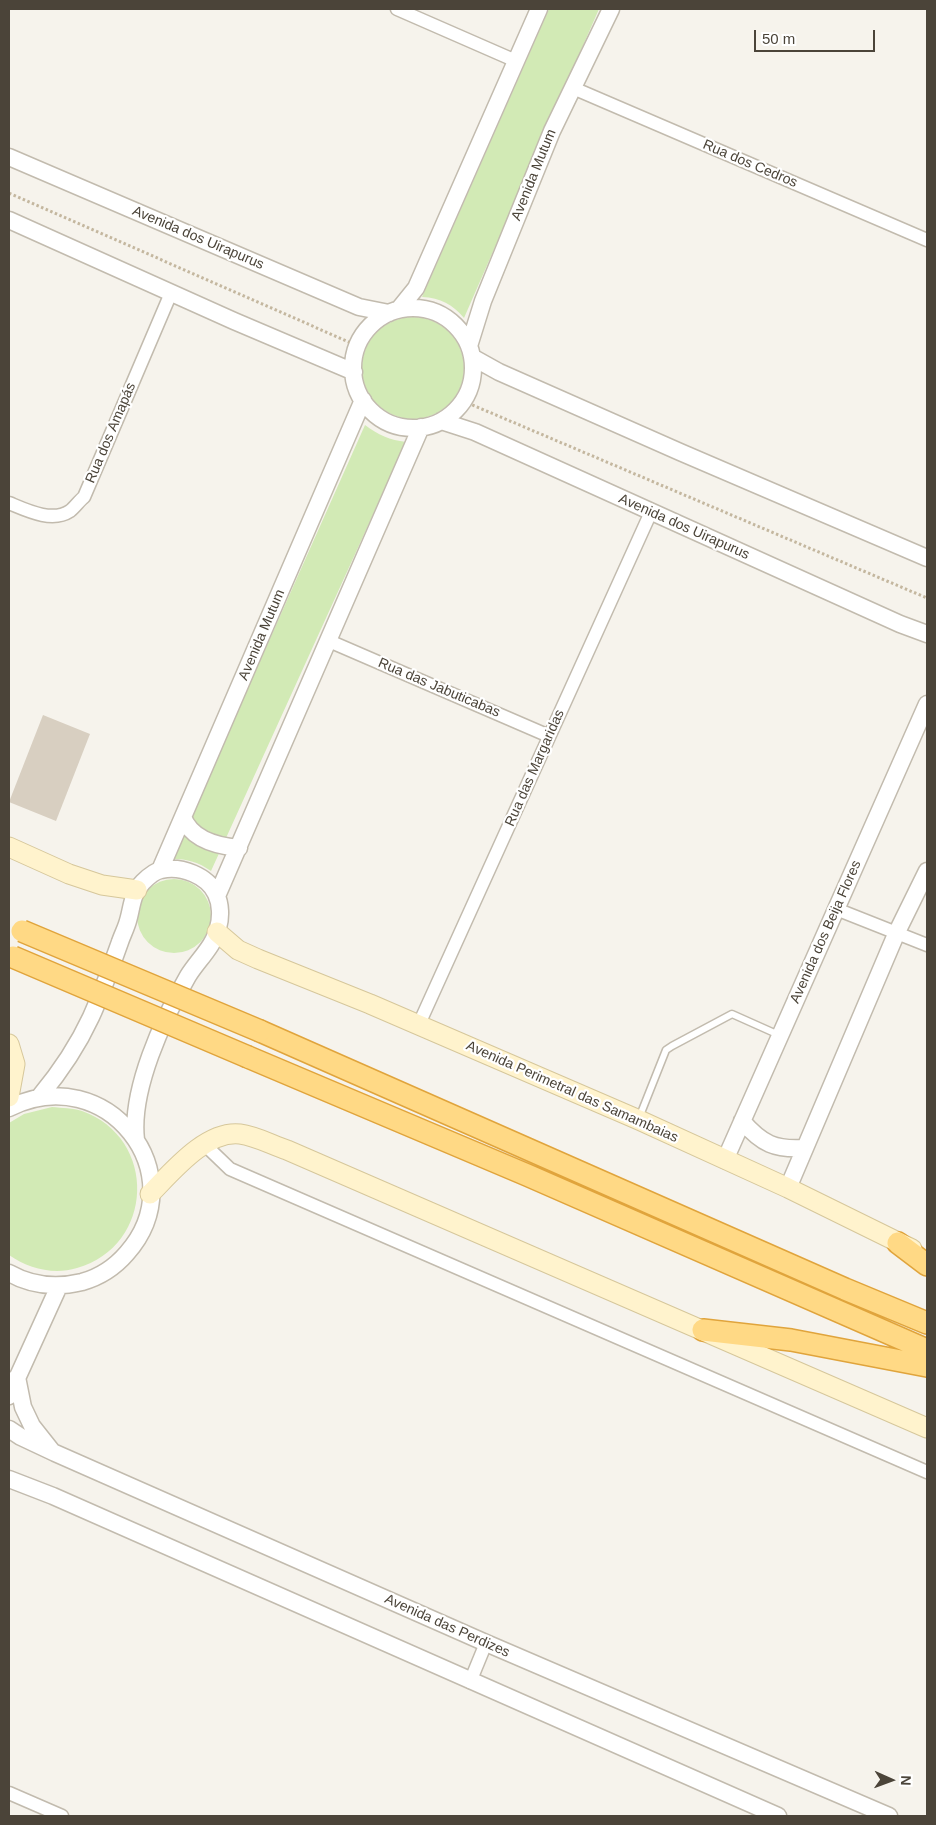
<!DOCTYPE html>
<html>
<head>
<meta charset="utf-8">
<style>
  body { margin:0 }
  #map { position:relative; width:936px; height:1825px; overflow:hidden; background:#f6f3ec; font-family:Arial,sans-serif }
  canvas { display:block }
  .frame { position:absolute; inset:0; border:10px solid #4b4439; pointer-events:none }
  .north { position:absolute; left:866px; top:1755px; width:50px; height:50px; -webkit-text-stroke:4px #fff; paint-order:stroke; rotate:92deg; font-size:14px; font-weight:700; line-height:20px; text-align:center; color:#4b4439 }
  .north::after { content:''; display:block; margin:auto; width:18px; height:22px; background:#4b4439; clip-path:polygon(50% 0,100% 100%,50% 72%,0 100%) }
  .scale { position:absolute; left:754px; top:30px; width:121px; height:22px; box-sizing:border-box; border:2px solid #4b4439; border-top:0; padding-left:6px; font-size:15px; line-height:18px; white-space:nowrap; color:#4b4439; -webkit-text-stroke:4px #fff; paint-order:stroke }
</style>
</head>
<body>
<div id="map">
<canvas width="936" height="1825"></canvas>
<div class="frame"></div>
<div class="north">N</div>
<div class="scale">50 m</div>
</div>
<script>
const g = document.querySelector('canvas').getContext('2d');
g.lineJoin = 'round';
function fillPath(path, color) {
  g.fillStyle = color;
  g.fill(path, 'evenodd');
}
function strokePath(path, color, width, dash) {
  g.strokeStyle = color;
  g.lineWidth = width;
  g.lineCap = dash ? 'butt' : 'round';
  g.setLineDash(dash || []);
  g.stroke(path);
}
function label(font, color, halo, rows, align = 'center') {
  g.font = font + ' Arial,sans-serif';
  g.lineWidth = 4.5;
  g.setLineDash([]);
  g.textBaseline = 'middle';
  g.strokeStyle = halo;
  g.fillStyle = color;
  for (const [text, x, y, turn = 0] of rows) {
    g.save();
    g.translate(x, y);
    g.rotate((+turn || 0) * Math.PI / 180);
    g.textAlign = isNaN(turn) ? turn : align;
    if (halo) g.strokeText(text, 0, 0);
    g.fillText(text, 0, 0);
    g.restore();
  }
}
fillPath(new Path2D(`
  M549 9H599L464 318C452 304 441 298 422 297Z
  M362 368a51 51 0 1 1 102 0a51 51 0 1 1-102 0Z
  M365 425C378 435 390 440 406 442L211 871C198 862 188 859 172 859Z
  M137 916a37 37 0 1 1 74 0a37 37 0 1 1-74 0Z
  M52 1107C62 1108 73 1108 82 1111 158 1138 155 1246 77 1268 54 1275 29 1269 9 1255V1123L24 1114Z`), '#d2eab5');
fillPath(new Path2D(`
  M43 715 90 734 56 821 9 802Z`), '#d8cfc1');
const service = new Path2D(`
  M639 1118 666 1050 672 1046 732 1014 779 1035`);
const minor = new Path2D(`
  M397 9 516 61
  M573 88 927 240
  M9 503C26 510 52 523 70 511 75 507 79 501 84 497L171 293
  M329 641 549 736
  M836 909 927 945
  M419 1024 651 512
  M203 1143 230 1169 927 1472
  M470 1682 486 1643
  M9 1793 62 1816`);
const tertiary = new Path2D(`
  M9 157 359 307 389 313
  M9 220 234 321 354 372
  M353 368a60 60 0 1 1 120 0a60 60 0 1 1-120 0Z
  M399 309 416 288 539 9
  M469 346 483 301 552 131 611 9
  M472 357 499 372 680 452 927 558
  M441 421 475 432 900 624 927 634
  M183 817C191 839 217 846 239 848
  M160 870 363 400
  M217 896 421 427
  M40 1096C60 1072 78 1045 91 1017 102 993 111 967 120 942 122 936 125 930 127 924 132 910 131 894 143 882 147 878 155 871 161 870 181 865 208 876 216 894 221 904 221 918 218 928 214 946 198 960 188 976 163 1019 130 1090 136 1140
  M9 1108C107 1059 196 1175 127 1253 115 1267 100 1277 82 1282 57 1288 32 1286 9 1273
  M742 1121C762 1144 775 1150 805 1148
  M725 1160 927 704
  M788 1188 897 932 927 871
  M17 1377 23 1407 32 1426 51 1450
  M9 1396 59 1286
  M9 1429 21 1437 55 1453 486 1643 889 1816
  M9 1479 53 1496 778 1816`);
const secondary = new Path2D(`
  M9 847 69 874 102 885 137 890
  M217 932 238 950 258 959 370 1004 639 1120 788 1188 912 1249
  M9 1044 15 1064 9 1097
  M150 1194C172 1172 206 1130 240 1134 256 1136 272 1145 287 1150L927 1428`);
const trunk = new Path2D(`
  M260 1031 845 1289 927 1323
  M248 1057 527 1175 927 1350
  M898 1243 927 1265
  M703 1330 791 1340 927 1366`);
strokePath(service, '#c2bbae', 9);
strokePath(minor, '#c2bbae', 15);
strokePath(tertiary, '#c2bbae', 19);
strokePath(secondary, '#d6c79b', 21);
strokePath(trunk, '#e0a43c', 24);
strokePath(new Path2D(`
  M9 193 358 346
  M463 401 927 598`), '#c4b79f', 3, [2.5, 2.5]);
strokePath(service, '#fff', 6);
strokePath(minor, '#fff', 12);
strokePath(tertiary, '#fff', 16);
strokePath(secondary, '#fff3cd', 19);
strokePath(trunk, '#ffd985', 21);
const trunkBridge = new Path2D(`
  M22 931 260 1031
  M13 957 248 1057`);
strokePath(trunkBridge, '#e0a43c', 24, []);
strokePath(trunkBridge, '#ffd985', 21);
label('14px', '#4b4439', '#fff', [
  ["Rua dos Cedros",750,164,23],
  ["Avenida Mutum",534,175,-68],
  ["Avenida dos Uirapurus",198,238,23],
  ["Rua dos Amapás",111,433,-67],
  ["Avenida dos Uirapurus",684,527,24],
  ["Avenida Mutum",262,635,-67],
  ["Rua das Jabuticabas",439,688,23],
  ["Rua das Margaridas",535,768,-66],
  ["Avenida dos Beija Flores",826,932,-66],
  ["Avenida Perimetral das Samambaias",572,1092,24],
  ["Avenida das Perdizes",447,1626,24]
]);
</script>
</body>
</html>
